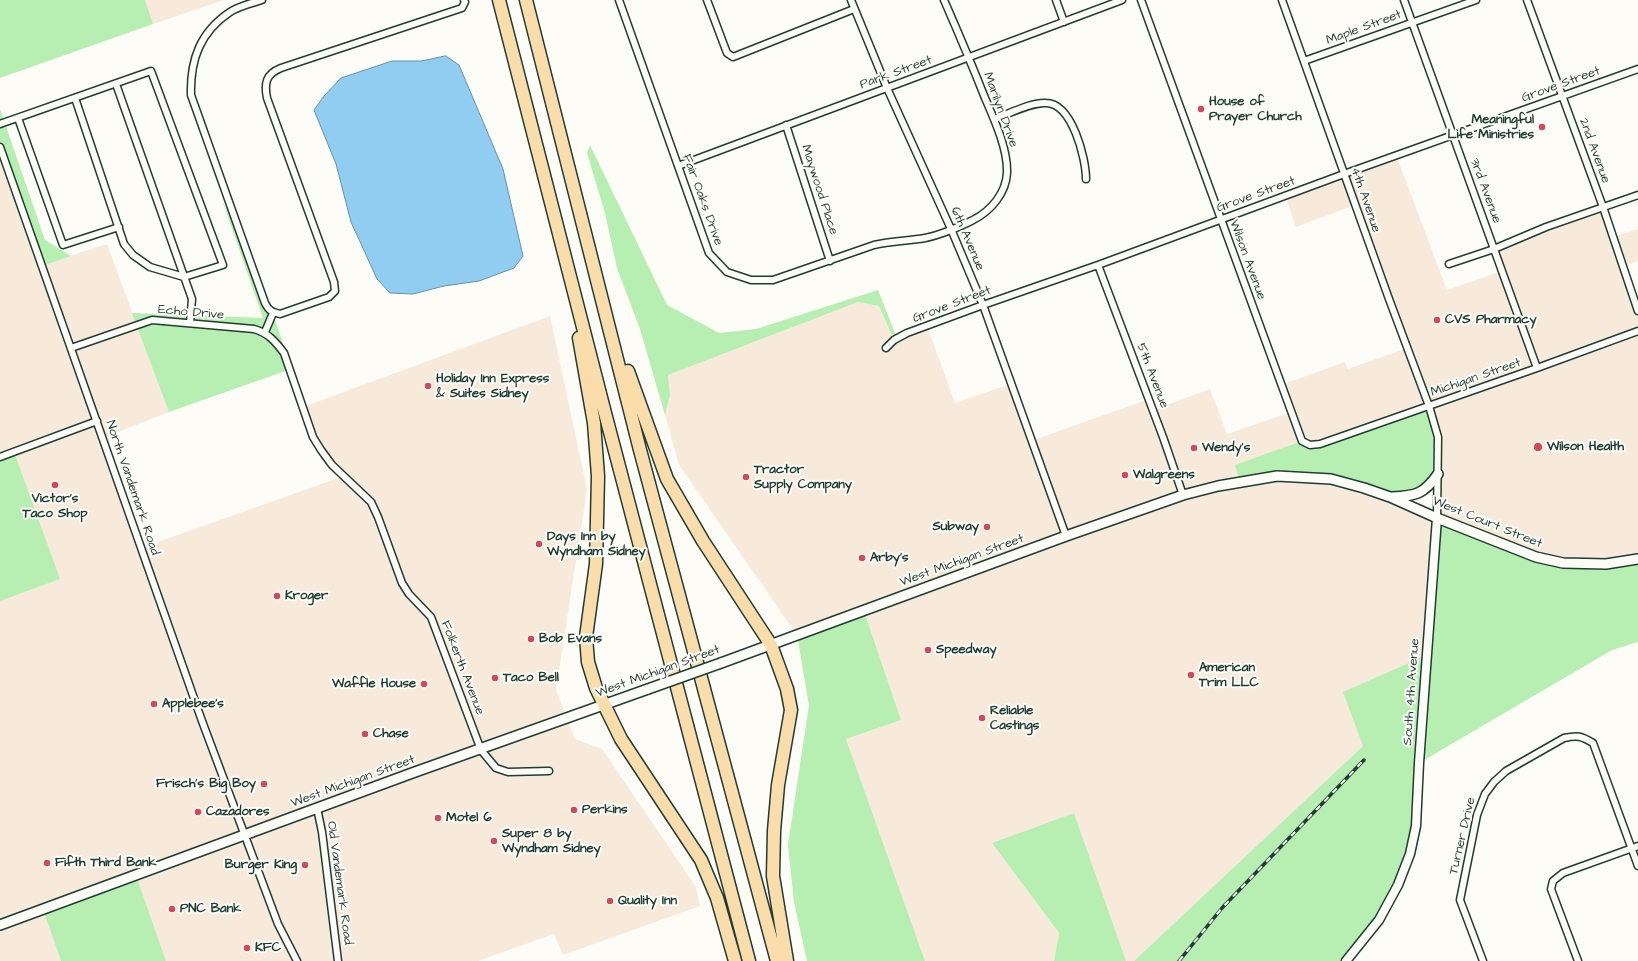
<!DOCTYPE html>
<html>
<head>
<meta charset="utf-8">
<style>
  body { margin:0 }
  canvas { display:block; background:#fdfcf7 }
</style>
</head>
<body>
<canvas width="1638" height="961"></canvas>
<script>
const g = document.querySelector('canvas').getContext('2d');
g.lineJoin = 'round';
function fillPath(path, color) {
  g.fillStyle = color;
  g.fill(path, 'evenodd');
}
function strokePath(path, color, width, dash) {
  g.strokeStyle = color;
  g.lineWidth = width;
  g.lineCap = dash ? 'butt' : 'round';
  g.setLineDash(dash || []);
  g.stroke(path);
}
function label(font, color, halo, rows, align = 'center') {
  g.font = font + ' "Architects Daughter",sans-serif';
  g.lineWidth = 4;
  g.setLineDash([]);
  g.textBaseline = 'middle';
  g.strokeStyle = halo;
  g.fillStyle = color;
  for (const [text, x, y, turn = 0] of rows) {
    g.save();
    g.translate(x, y);
    g.rotate((+turn || 0) * Math.PI / 180);
    g.textAlign = isNaN(turn) ? turn : align;
    if (halo) g.strokeText(text, 0, 0);
    g.fillText(text, 0, 0);
    g.restore();
  }
}
fillPath(new Path2D(`
  M145 0H224L153 24Z
  M0 147 42 265 107 244 169 412 103 438 141 548 344 476 321 450 303 407 550 316 587 489 556 690 575 739 602 749 696 887 700 906 563 955 554 934 478 961H166L136 875 43 909 61 961H0V601L60 579 0 457Z
  M1396 155 1447 290 1502 271 1494 249 1603 207 1613 237 1638 229V261L1623 267 1638 311V559L1427 655 1363 746 1134 961H1126L1074 813 992 843 1059 933 1054 961H925L846 739 901 720 864 611 797 635 679 465 665 415 670 395 668 375 858 302 879 306 894 340 927 326 955 403 1011 384 1031 441 1149 399 1153 410 1210 389 1227 434 1291 412 1281 385 1345 362 1348 369 1407 348 1355 205 1296 227 1285 195ZM1302 442 1439 456 1437 518 1331 479 1277 476 1235 466Z`), '#f7eadb');
fillPath(new Path2D(`
  M0 0H145L153 24 0 78Z
  M0 109 45 240 71 256 42 266 0 147Z
  M590 145 667 305 719 333 756 329 878 290 897 338 894 340 879 306 858 302 668 375 670 395 665 415 640 329 617 268 605 213 587 153Z
  M222 200 273 313 291 369 169 412 132 313 263 318Z
  M1429 406 1438 437V474L1422 492 1390 497 1331 479 1277 476 1240 482 1235 465 1302 441 1310 445Z
  M14 452 60 579 0 601V457Z
  M1437 518 1563 563 1638 559V642L1612 650 1419 763 1410 854 1379 920 1346 961H1134L1363 746 1343 692 1427 655Z
  M864 611 901 720 846 739 925 961H807L794 902 788 845 809 705 797 635Z
  M1074 813 1126 961H1054L1059 933 992 843Z
  M136 875 166 961H61L43 909Z`), '#b7eeb1');
const water = new Path2D(`
  M446 56 459 65 503 169 523 256 514 268 479 281 444 286 413 294 390 293 377 279 351 222 336 164 314 110 324 96 341 78 392 61H421Z`);
fillPath(water, '#91ccf1');
strokePath(water, '#6393a5', 1);
const minor = new Path2D(`
  M262 0C252 3 239 6 230 12 200 32 190 60 191 95L265 303C269 311 272 312 280 314L329 297 335 291 334 282 267 98C264 83 266 74 281 68L462 8 465 2 464 0
  M619 0 709 253 727 272 751 280H773L874 245C891 241 908 241 925 238 937 236 962 226 973 220 991 211 1006 193 1007 173 1008 149 994 119 985 98 972 65 958 32 944 0
  M707 0 727 53 733 57 854 9
  M851 0 887 88 951 229 983 305 1066 536
  M1056 0 1064 22
  M1141 0 1302 441 1310 445 1320 444 1537 368 1638 331
  M1282 0 1389 299 1429 406 1438 437 1437 518
  M1404 0 1537 368
  M1527 0 1603 207 1638 311
  M1304 61 1476 0
  M116 84 192 299 190 323
  M18 118 63 245 119 227
  M994 119C1009 114 1031 102 1046 103 1072 103 1086 158 1086 179
  M0 124 151 71 223 265 184 277 150 267 133 255 124 244 75 98
  M786 125 830 261
  M0 147 202 721 278 924 297 961
  M678 166 1122 0
  M1449 264 1494 249 1546 227 1638 195
  M1098 265 1163 437 1183 495
  M265 332 273 313
  M71 348 152 320 254 329C268 333 275 341 284 353L313 437 321 450 332 465 371 502 378 517 402 583 409 594 431 617 481 750 496 768 508 772 549 771
  M886 348 894 340 907 333 983 305 1098 265 1344 174 1638 69
  M0 457 97 421
  M317 808 322 832 338 961
  M1483 961 1460 900 1477 815 1485 794 1494 782 1506 771 1564 738C1578 735 1581 736 1593 743L1638 866
  M1578 961 1551 889 1553 881 1563 873 1638 846`);
const tertiary = new Path2D(`
  M1346 961 1379 920 1398 885 1410 854 1416 826 1419 763 1437 518`);
const secondary = new Path2D(`
  M1392 497C1416 496 1424 494 1438 474
  M721 663 1066 536 1183 495 1218 486 1277 476 1331 479 1364 488 1390 497 1437 518 1536 557 1563 563 1606 564 1638 559
  M0 925 415 772 648 689`);
const motorway = new Path2D(`
  M499 0 605 413 749 961
  M526 0 640 450 777 961
  M579 338 594 423 598 476 596 564 586 637 588 662 596 688 621 739 701 860 717 898 735 961
  M628 371 667 479 703 541 771 645 787 689 791 710 778 785 774 831 773 876 787 961`);
strokePath(minor, '#1f3d34', 9);
strokePath(tertiary, '#1f3d34', 11);
strokePath(secondary, '#1f3d34', 12);
strokePath(motorway, '#1f3d34', 15);
strokePath(minor, '#fdfcf7', 6);
strokePath(tertiary, '#fdfcf7', 8);
strokePath(secondary, '#fdfcf7', 9);
strokePath(motorway, '#faddab', 12);
const rail = new Path2D(`
  M1179 961 1222 908 1364 760`);
strokePath(rail, '#1f3d34', 3.5);
strokePath(rail, '#fdfcf7', 2, [6]);
const secondaryBridge = new Path2D(`
  M648 689 721 663`);
strokePath(secondaryBridge, '#1f3d34', 12, []);
strokePath(secondaryBridge, '#fdfcf7', 9);
for (const [x, y, r, color] of [
  [1201,109,4,"#d1495b"],
  [1542,127,4,"#d1495b"],
  [1437,320,4,"#d1495b"],
  [428,386,4,"#d1495b"],
  [1538,447,5,"#d1495b"],
  [1194,448,4,"#d1495b"],
  [1125,475,4,"#d1495b"],
  [746,477,4,"#d1495b"],
  [55,485,4,"#d1495b"],
  [987,527,4,"#d1495b"],
  [539,544,4,"#d1495b"],
  [862,558,4,"#d1495b"],
  [277,596,4,"#d1495b"],
  [531,639,4,"#d1495b"],
  [928,650,4,"#d1495b"],
  [1191,675,4,"#d1495b"],
  [495,678,4,"#d1495b"],
  [424,684,4,"#d1495b"],
  [154,704,4,"#d1495b"],
  [982,718,4,"#d1495b"],
  [365,734,4,"#d1495b"],
  [264,784,4,"#d1495b"],
  [574,810,4,"#d1495b"],
  [198,812,4,"#d1495b"],
  [438,818,4,"#d1495b"],
  [494,841,4,"#d1495b"],
  [47,863,4,"#d1495b"],
  [305,865,4,"#d1495b"],
  [610,901,4,"#d1495b"],
  [172,909,4,"#d1495b"],
  [247,948,4,"#d1495b"]
]) {
  const dot = new Path2D();
  dot.arc(x, y, r, 0, 2 * Math.PI);
  g.fillStyle = color;
  g.fill(dot);
  strokePath(dot, '#fdfcf7', 1.5);
}
label('13px', '#1f3d34', '#fdfcf7', [
  ["Maple Street",1364,28,-20],
  ["Park Street",896,73,-20],
  ["Grove Street",1561,85,-20],
  ["Marilyn Drive",1000,110,70],
  ["2nd Avenue",1594,151,70],
  ["Maywood Place",819,190,72],
  ["3rd Avenue",1485,191,70],
  ["Grove Street",1256,195,-20],
  ["Fair Oaks Drive",702,200,70],
  ["4th Avenue",1365,200,71],
  ["6th Avenue",967,239,67],
  ["Wilson Avenue",1247,260,70],
  ["Grove Street",952,305,-21],
  ["Echo Drive",191,313,5],
  ["5th Avenue",1152,376,69],
  ["Michigan Street",1476,378,-19],
  ["North Vandemark Road",132,488,71],
  ["West Court Street",1487,523,22],
  ["West Michigan Street",962,561,-20],
  ["Folkerth Avenue",462,668,69],
  ["West Michigan Street",658,672,-20],
  ["South 4th Avenue",1412,692,-86],
  ["West Michigan Street",353,782,-20],
  ["Turner Drive",1463,836,-77],
  ["Old Vandemark Road",339,883,82]
]);
label('bold 13px', '#1f3d34', '#fdfcf7', [
  ["House of",1209,102],
  ["Prayer Church",1209,117],
  ["Meaningful",1534,120,"right"],
  ["Life Ministries",1534,135,"right"],
  ["CVS Pharmacy",1445,320],
  ["Holiday Inn Express",436,379],
  ["& Suites Sidney",436,394],
  ["Wilson Health",1547,447],
  ["Wendy's",1202,448],
  ["Tractor",754,470],
  ["Supply Company",754,485],
  ["Walgreens",1133,475],
  ["Victor's",55,499,"center"],
  ["Taco Shop",55,514,"center"],
  ["Subway",979,527,"right"],
  ["Days Inn by",547,537],
  ["Wyndham Sidney",547,552],
  ["Arby's",870,558],
  ["Kroger",285,596],
  ["Bob Evans",539,639],
  ["Speedway",936,650],
  ["American",1199,668],
  ["Trim LLC",1199,683],
  ["Taco Bell",503,678],
  ["Waffle House",416,684,"right"],
  ["Applebee's",162,704],
  ["Reliable",990,711],
  ["Castings",990,726],
  ["Chase",373,734],
  ["Frisch's Big Boy",256,784,"right"],
  ["Perkins",582,810],
  ["Cazadores",206,812],
  ["Motel 6",446,818],
  ["Super 8 by",502,834],
  ["Wyndham Sidney",502,849],
  ["Fifth Third Bank",55,863],
  ["Burger King",297,865,"right"],
  ["Quality Inn",618,901],
  ["PNC Bank",180,909],
  ["KFC",255,948]
], 'left');
</script>
</body>
</html>
